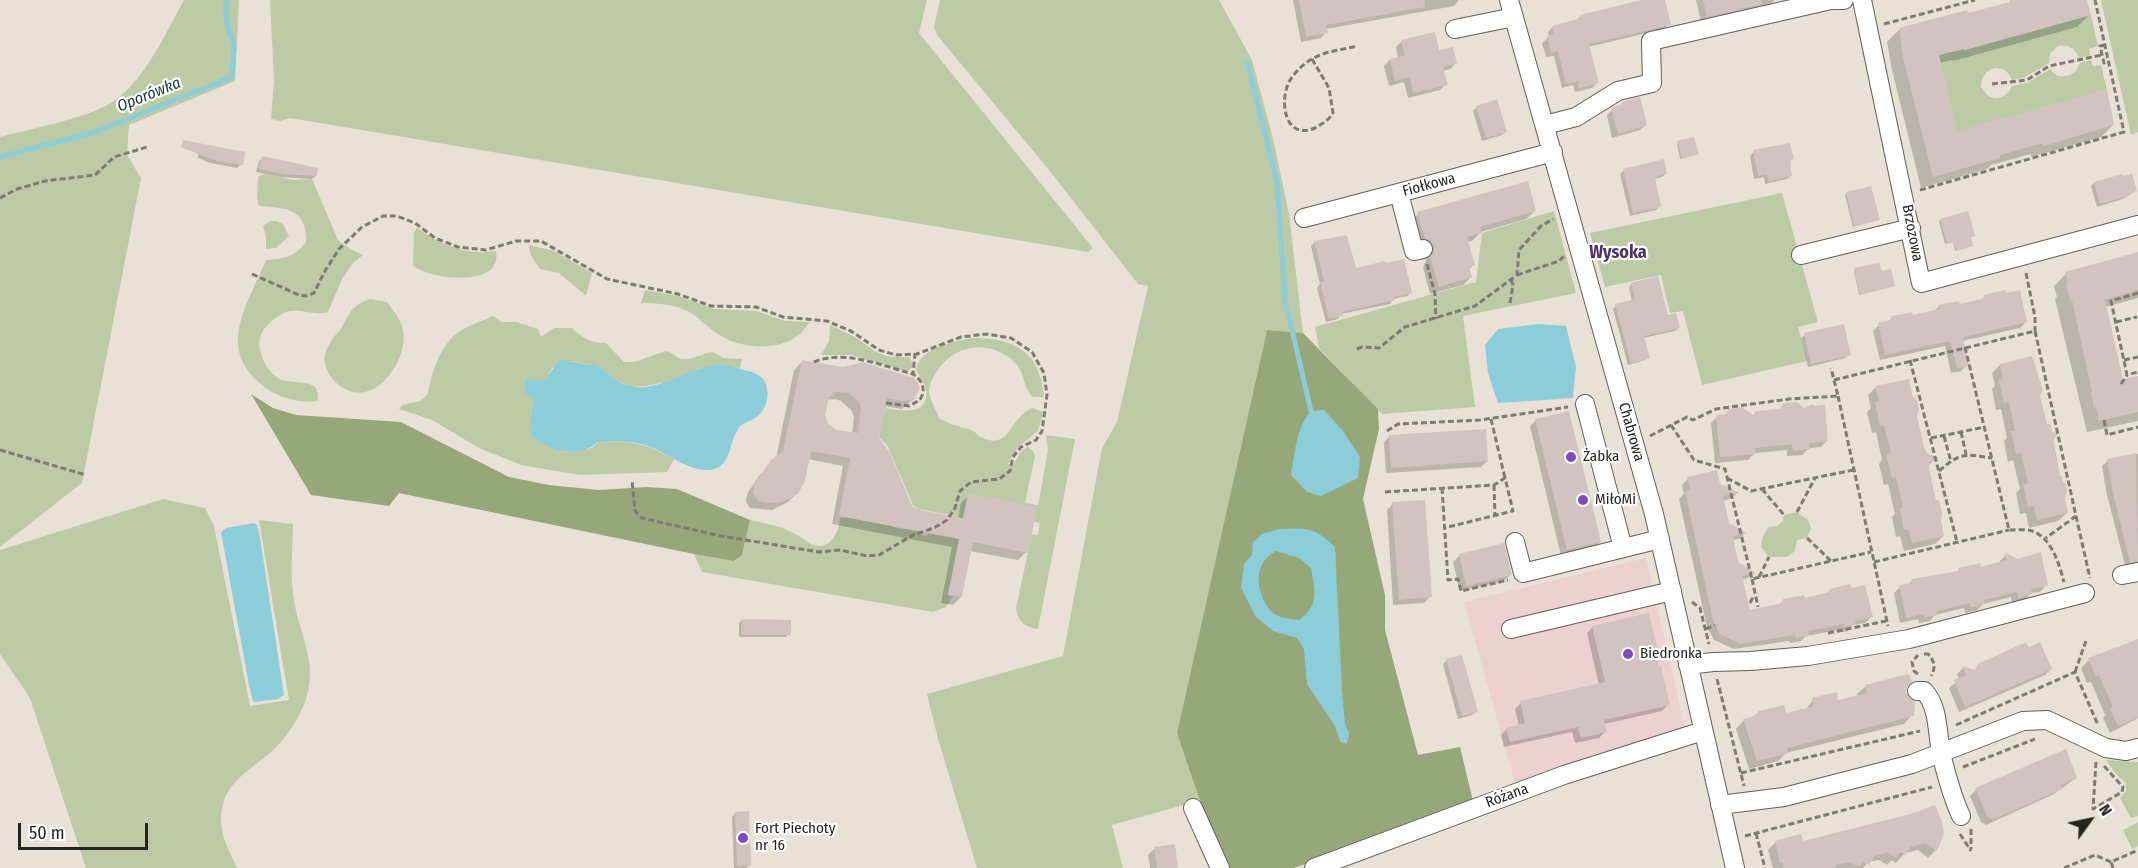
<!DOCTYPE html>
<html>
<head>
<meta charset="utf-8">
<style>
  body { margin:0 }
  #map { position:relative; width:2138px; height:868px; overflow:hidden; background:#e9e1d6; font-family:"Fira Sans Condensed",sans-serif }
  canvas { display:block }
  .north { position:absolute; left:2060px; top:790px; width:60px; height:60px; -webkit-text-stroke:4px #fff; paint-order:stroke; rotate:57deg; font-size:16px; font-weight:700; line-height:24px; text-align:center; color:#272420 }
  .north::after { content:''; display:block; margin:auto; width:21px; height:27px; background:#272420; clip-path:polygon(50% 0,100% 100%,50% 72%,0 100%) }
  .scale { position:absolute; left:18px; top:823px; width:130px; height:27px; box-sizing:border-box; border:3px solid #272420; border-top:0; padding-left:8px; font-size:18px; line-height:21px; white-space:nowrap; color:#272420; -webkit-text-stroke:4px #fff; paint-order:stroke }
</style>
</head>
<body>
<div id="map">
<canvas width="2138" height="868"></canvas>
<div class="north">N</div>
<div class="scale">50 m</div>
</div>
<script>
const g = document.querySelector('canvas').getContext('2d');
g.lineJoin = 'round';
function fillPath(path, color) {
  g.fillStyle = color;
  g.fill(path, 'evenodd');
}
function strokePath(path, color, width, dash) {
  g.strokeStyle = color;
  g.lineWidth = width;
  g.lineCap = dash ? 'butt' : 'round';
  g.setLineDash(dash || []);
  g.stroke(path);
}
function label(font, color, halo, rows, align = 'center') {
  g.font = font + ' "Fira Sans Condensed",sans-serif';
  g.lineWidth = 4.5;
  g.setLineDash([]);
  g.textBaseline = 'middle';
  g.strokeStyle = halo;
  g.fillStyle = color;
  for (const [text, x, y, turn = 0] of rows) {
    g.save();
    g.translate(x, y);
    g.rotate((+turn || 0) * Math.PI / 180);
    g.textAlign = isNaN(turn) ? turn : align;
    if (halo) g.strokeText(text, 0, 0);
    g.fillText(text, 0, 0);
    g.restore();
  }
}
fillPath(new Path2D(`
  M1646 558 1685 728 1515 783 1464 602Z`), '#ecd1d0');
fillPath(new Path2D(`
  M184 0H239L235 81 129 125 127 155 141 178 82 483 0 547V137C30 129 89 118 114 101 145 80 166 32 184 0Z
  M270 0H927L919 33 1093 248 1088 252 290 118 280 121 271 119 274 80Z
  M940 0H1219L1252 60 1273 139 1289 214 1303 333 1267 330 1177 733 1201 800 1112 825 1123 868H977L938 739 927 694 1063 656 1102 448 1117 422 1148 286 1138 284 1049 170 937 35 934 27Z
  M2101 0H2138V132L2131 135Z
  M2091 15 2098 46 2089 49 2090 55 2079 58C2075 48 2068 44 2058 46L2050 54 2049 63 2025 77 2012 80C2004 60 1981 67 1981 87L1988 96C1999 101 2007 97 2012 86L2027 83 2050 69C2057 79 2068 78 2076 71L2080 63 2091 60 2093 66 2101 65 2107 90 1980 125 1955 138 1946 84 1936 53H1946L1964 49 1965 50Z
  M264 174 293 180 312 179 338 240 350 249 363 255 353 263 342 279 328 312C314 316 299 308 286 312 276 316 262 328 260 338 257 353 267 372 280 379 289 384 302 380 312 385 319 388 318 395 317 401 304 404 280 398 269 390 213 352 246 308 266 260 284 259 295 257 306 242 307 208 286 208 259 206L257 198 258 177Z
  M1782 193 1818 322 1798 327 1807 361 1702 385 1683 311 1670 313 1661 275 1605 287 1590 233Z
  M1554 211 1576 293 1463 316 1475 407 1382 414 1319 348 1315 327 1476 282 1482 233Z
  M270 221H277L283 224 289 236 276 248 266 249V237L263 226Z
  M417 228C441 245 466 256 496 251 502 284 450 279 431 274 424 272 419 269 413 266L414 233Z
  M529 245 554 251 592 273 586 296 559 273 540 269 530 254Z
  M645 290 678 296 714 309 756 311 785 321 810 322C807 325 804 330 801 333 780 352 744 349 721 336 708 329 700 317 687 311 674 304 655 303 641 303Z
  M370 299 387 302C392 309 399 317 402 326 410 350 389 387 365 392 347 396 327 380 325 362 323 355 328 347 331 341 334 335 340 332 342 327 351 310 352 306 370 299Z
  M493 316 502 322H517L538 329 541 337 554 328H572C580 337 594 344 606 343L624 362H634L666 351C673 352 676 359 684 359 693 360 703 353 713 352L724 358 742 359 740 368 722 365 701 368 666 382 645 386 630 387 609 376 601 368 572 361 552 368 536 397 531 416 567 452 592 448 599 441C634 442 643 442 674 459L667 472 580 475 521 465 479 448 432 420 399 409 402 405 420 401 428 394C431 375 439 348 455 335 464 327 482 321 493 316Z
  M830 325 855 337 876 352 890 357H909L912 362V368L906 371 851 355H821L829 341Z
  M971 338C1015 338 1040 351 1044 397H1033C1022 387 1026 370 1010 358 985 340 955 345 937 371 933 377 929 384 929 392 930 401 936 409 939 418 945 423 965 428 974 431 976 433 978 436 981 437 1011 452 1009 416 1033 408L1043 412 1038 431 1017 448 1008 464 1013 465 1022 450 1028 447 1033 451 1035 456 1025 503 1038 505 1048 451 1046 435 1075 439 1038 629C1025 627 1018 622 1016 608L1032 534 1038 535 1040 523 1035 522 1022 513 969 534 948 592 950 595 953 596 946 607 933 612 702 572 694 554 735 561 742 554 750 520C765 523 781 526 795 534 801 536 805 541 811 544 830 552 839 533 840 518L860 516 868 522H884L896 528 917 530 923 536C936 532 946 526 955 516L919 509 913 505 887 445 879 437 885 408C900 411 929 416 926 391 925 382 918 376 916 368 923 347 951 343 971 338Z
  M163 499 205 508 214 526 250 706 289 700 259 520 293 524C293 546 290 570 293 593 296 627 316 656 308 691 303 714 287 738 270 753 243 775 216 788 222 830 224 843 232 856 237 868H86L30 698 0 654V550Z
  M1797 512 1808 520 1811 528 1807 538 1797 540 1795 551 1787 557H1769L1761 547 1763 536 1769 527 1777 526 1783 521 1784 515Z
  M2106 760 2138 762V816L2131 818 2120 798 2126 791V783L2116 774Z
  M2138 822V846L2132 849 2123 830Z`), '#bccba5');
fillPath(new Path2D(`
  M1267 330 1303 333 1378 409 1379 429 1363 499 1385 595V630L1418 755 1460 747 1473 801 1294 868H1228L1204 812 1177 733Z
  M251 394 273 408 296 415 401 422 509 477 549 485 599 490 646 487 677 489 750 520 742 555 734 561 694 554 399 493 389 506 311 495Z`), '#96a87a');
fillPath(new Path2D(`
  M1538 324 1566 326 1576 367 1573 398 1498 403 1488 373 1485 345 1498 329Z
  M560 359 588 365 595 364C606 371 615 382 629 386 658 394 692 364 722 365 729 365 737 368 744 370 751 371 760 375 764 380 770 389 768 406 760 414 754 421 743 421 738 429 728 444 732 469 708 470 689 471 670 455 653 448 636 440 617 442 599 441 580 459 550 452 532 436L531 416 535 398 524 393 527 379 544 381Z
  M1324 410 1343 431 1360 457 1358 478 1321 496 1307 492 1291 475C1295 453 1296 428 1311 411Z
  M254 523 257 525 259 531 284 695 278 699 255 702 253 701 249 685 221 532 226 528Z
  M1279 529C1307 528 1313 526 1335 547L1342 690 1345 724 1349 733 1347 744 1340 741 1335 726 1307 684 1304 649 1297 638 1273 631 1256 617 1241 588 1244 564 1252 555 1253 542 1262 534ZM1276 551 1299 558 1311 568C1315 590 1320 605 1299 620 1290 619 1279 618 1272 612 1255 594 1252 563 1276 551Z`), '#8bcdd8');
fillPath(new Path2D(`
  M1293 0H1459L1454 6 1326 29V32L1321 38 1301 42Z
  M1649 0H1663L1669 24 1664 29 1588 47 1597 83 1592 88 1575 92 1573 85 1562 88 1554 56 1546 57 1542 43 1549 37 1548 32 1553 27 1575 21 1581 16Z
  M1696 0H1774V1L1768 7 1701 22Z
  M2012 0H2086L2089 15 2077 27 1953 61 1952 60 1939 63 1956 133 2113 125 2101 137 2031 157V154L1991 165 1987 169 1921 188 1892 70 1887 42 1899 30 2006 5Z
  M1402 41 1438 52 1456 63 1450 69 1443 71 1446 84 1440 90 1408 98 1404 82 1389 86 1384 66 1390 60 1398 58 1396 47Z
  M1477 107 1505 132 1502 135 1482 141 1473 111Z
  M1612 110 1646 125 1640 130 1612 138 1607 115Z
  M1678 143 1697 154 1680 159 1677 144Z
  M198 149 241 164 237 168 210 163 198 158Z
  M1754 152 1792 159 1789 162 1791 175 1787 179 1765 184 1764 177 1754 179 1750 156Z
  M263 158 316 176 312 179 279 177 256 172 259 161Z
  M1624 170 1666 174 1662 177 1653 179 1659 206 1656 210 1630 216 1620 174Z
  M2094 183 2135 191 2123 199 2097 207 2091 186Z
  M1846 193 1878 220 1853 227 1845 195Z
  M1535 211 1526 219 1481 232 1472 241 1467 242 1473 265 1469 270 1471 277 1463 285 1430 294 1423 267 1426 261V255L1410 222 1418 214Z
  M1940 220 1973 236 1970 238 1972 246 1955 251 1953 242 1945 244 1939 222Z
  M1315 242 1354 270 1411 292 1407 296 1393 299 1390 304 1341 314 1338 319 1326 322 1317 288 1320 284 1311 246Z
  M2138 253V298L2105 307 2122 381 2138 377V421L2087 432 2055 299 2057 297 2054 286 2066 274Z
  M1855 270 1880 273 1894 286 1859 295 1854 271Z
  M1632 284 1678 328 1675 331 1643 338 1648 357 1645 360 1628 365 1613 309 1616 306 1632 302 1629 287Z
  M2005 295 2026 322 2020 328 1962 341 1967 365 1961 371 1951 373 1945 346 1880 360 1873 331 1879 325 1887 323 1892 318 1912 317 1934 311 1939 306H1959L1980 301 1985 296Z
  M1805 335 1849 354 1845 358 1808 367 1801 338Z
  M802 362 916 397 902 409 884 406 877 438 911 507 920 511 958 519 961 503 969 495 1026 552 1018 560 970 551 961 597 953 605 941 603 952 547 832 524 843 466 808 459 797 493 788 502 772 510 750 508 746 502 747 494 759 476 776 459 794 370ZM835 399 841 401 851 410 854 416 852 434 837 432 826 425 824 416 827 400Z
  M2000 365 2039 394 2046 425 2053 439 2067 513 2058 521 2029 528 2026 513 2020 514 2016 493 2020 489 2013 460 2008 462 2004 441 2007 438 2001 409 1996 410 1992 389 1995 386 1992 373Z
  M1876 387 1916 417 1923 448 1926 454 1936 458 1928 466 1943 536 1935 544 1904 551 1900 536 1896 537 1892 517 1895 514 1888 484 1884 485 1879 464 1882 460 1876 432 1872 433 1867 412 1871 408 1868 395Z
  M1784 405 1804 410 1815 408 1827 440 1821 447 1809 448 1802 455 1787 456V450L1755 453 1748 460 1715 463 1711 423 1717 417H1753L1778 411Z
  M1536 420 1600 542 1593 548 1561 556 1530 426Z
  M1390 436 1487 461 1481 467 1386 473 1384 442Z
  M2138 454V562L2125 565 2107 495 2102 466 2108 461Z
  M1688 479 1719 485 1737 493 1732 498 1723 501 1728 524 1745 533 1739 539 1732 540 1737 563 1754 573 1748 578 1741 580 1749 612 1778 606 1784 600H1804L1826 595 1830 590 1871 617 1865 623 1853 625 1848 631 1837 633V630L1806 636 1801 641 1790 643 1789 641 1734 649 1714 640 1707 627 1679 499 1684 494 1682 485Z
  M1393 504 1430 597 1424 603 1393 605 1387 510Z
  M2006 555 2046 585 2040 592 2031 593 2025 600 2012 603 2011 597 1983 604 1977 610 1965 613 1964 608 1935 615 1930 621 1919 623 1918 619 1900 623 1894 593 1900 587 1908 585 1913 580 1955 573 1959 570 1980 569 2000 564V561Z
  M1459 556 1510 575 1504 581 1460 591 1453 562Z
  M742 620 789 634 786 637H739V623Z
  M1593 627 1656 668 1668 705 1662 711 1604 724 1605 732 1599 738 1575 743 1572 732 1504 747 1501 735 1507 729 1519 726 1515 709 1521 703 1599 685 1587 633Z
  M2138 641V718L2110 733 2103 718 2105 715 2091 682 2087 683 2081 668 2089 660Z
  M1447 660 1476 711 1472 715 1458 719 1443 664Z
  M1979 666 2051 669 2045 675 1959 712 1949 688 1959 680 1957 674 1963 668 1974 671Z
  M1906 685 1904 692 1912 715 1904 724 1786 753 1778 761 1749 769 1736 729 1744 720 1785 715 1805 710 1813 700 1837 702 1858 696 1857 694 1866 686Z
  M2076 778 2054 794 1986 825 1981 822 1970 796 1976 790Z
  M736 813 750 865 746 868H734L732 817Z
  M1914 814 1936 850 1928 858 1918 850 1905 853 1896 863 1892 860 1887 865 1879 860 1868 862 1863 868H1773L1768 850 1776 842H1801Z
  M1154 849 1176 868H1150L1148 855Z`), '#0003');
strokePath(new Path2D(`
  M1248 64 1277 181 1285 300 1311 411
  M0 157 95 132 232 77 234 46 226 21V0`), '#8bcdd8', 5);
fillPath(new Path2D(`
  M1299 0H1425V7L1326 25 1328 33 1306 37Z
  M1642 0H1665L1671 25 1589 44 1599 83 1579 88 1578 81 1566 84 1558 51 1551 53 1547 36 1554 34 1552 26 1581 18 1580 15Z
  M1703 0H1761L1762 4 1707 17Z
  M2010 0H2087L2091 15 1965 50 1964 49 1939 55 1957 131 2107 90 2114 125 2043 146V143L2000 155V158L1933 177 1903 57 1899 28 1967 10 1968 13 2010 2Z
  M1435 32 1439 50 1453 47 1457 63 1443 67 1448 85 1413 93 1410 77 1395 81 1390 59 1405 55 1401 40Z
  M1640 97 1647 125 1618 134 1611 108 1622 104V102Z
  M1497 99 1507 132 1486 138 1476 106Z
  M1694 137 1699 154 1682 159 1677 141Z
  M183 140 245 152 243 165 214 160 181 147Z
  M1790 143 1794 159 1790 160 1792 176 1769 181 1767 174 1758 176 1753 150Z
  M262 156 318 168 317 176 284 174 259 169Z
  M1664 159 1667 174 1655 177 1661 207 1633 213 1623 169Z
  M2122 174 2123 176 2132 174 2137 191 2127 194 2128 196 2100 204 2094 182Z
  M1528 181 1536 211 1480 227 1482 233 1467 237 1475 265 1469 267 1472 277 1439 287 1430 258 1434 252V246L1431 241 1425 238 1417 212Z
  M1871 186 1880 220 1854 226 1846 192Z
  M1968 211 1975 236 1971 237 1973 246 1957 251 1954 242 1947 244 1940 219Z
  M1347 235 1356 268 1385 261V263L1404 259 1412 293 1394 297 1395 300 1342 312 1343 316 1329 319 1320 282 1324 281 1314 241Z
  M2138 252V290L2105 300 2123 379 2138 376V412L2099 421 2096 407 2094 408 2091 392H2092L2072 300H2070L2066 285 2068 284 2065 272Z
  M1879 263 1882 271 1891 269 1895 286 1860 295 1854 268Z
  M1658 276 1668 315 1676 313 1680 328 1644 336 1650 358 1631 363 1615 304 1635 299 1631 283Z
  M2005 290 2006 293 2020 290 2027 322 1963 337 1969 366 1957 368 1950 341 1885 355 1878 323 1892 320 1891 316 1903 314 1912 312 1913 315 1939 309 1938 305 1959 301 1960 304 1985 298 1984 295Z
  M1844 324 1851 355 1811 364 1804 333Z
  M2032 356 2043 390 2040 395 2047 424 2051 425 2052 432 2059 433 2054 439V446L2060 476H2062L2063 482 2065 483 2067 490 2065 498 2068 513 2037 520 2034 506 2028 507 2023 484 2028 483 2021 453 2016 454 2011 431H2015L2009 402 2004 403 1999 380 2003 379 2000 364Z
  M802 360 843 367 862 362 914 378 918 383 920 389 914 400 901 401 887 398 879 438 890 453 912 506 921 510 963 518 968 493 1037 507 1028 553 973 542 962 597 948 595 959 539 839 516 850 458 811 451 805 481 798 494 782 502 767 503 758 501 753 493 754 485 771 460 783 451ZM837 392 849 393 859 402 861 407 858 433 837 430 828 424 825 415 829 397Z
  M1909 379 1912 395 1917 401 1919 409 1917 416 1924 447 1927 453 1938 458 1929 462V469L1936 500H1939L1942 513 1941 521 1944 536 1912 543 1908 529 1904 530 1900 508 1903 507 1896 477 1892 478 1886 454 1891 453 1884 425 1880 426 1875 402 1879 401 1875 386Z
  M1797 402 1804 408 1812 404 1815 406 1825 405 1828 441 1809 443 1810 449 1793 451 1792 444 1755 448 1756 454 1720 457 1716 415 1725 414 1729 409 1742 407 1753 415 1756 411 1780 409 1783 403Z
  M1569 411 1601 542 1567 550 1535 419Z
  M1486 429 1488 461 1391 468 1389 435Z
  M2136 453 2138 561 2130 562 2112 489 2107 459Z
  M1717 470 1720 484 1740 493 1723 496 1729 523 1747 533 1733 536 1738 562 1756 573 1742 576 1750 610 1783 603V599L1804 595 1805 598 1830 592V589L1850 584 1851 588 1865 585 1873 617 1855 621 1856 625 1843 627V624L1808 631 1809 635 1796 638 1795 635 1740 644 1720 634 1713 620 1685 491 1690 490 1687 477Z
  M1425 500 1432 597 1399 600 1392 502Z
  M1504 543 1512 575 1466 586 1459 554Z
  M2041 552 2048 586 2031 589 2032 594 2018 598 2017 592 1984 600 1985 604 1971 607 1970 603 1937 611V615L1924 618V614L1906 618 1899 585 1912 583V579L1959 571 1958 568 1980 563 1981 567 2006 560 2005 553 2018 559Z
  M1649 613 1659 657 1658 666H1661L1670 705 1604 720 1607 732 1581 738 1578 727 1510 742 1506 728 1525 723 1520 701 1605 682 1592 626Z
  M742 619 791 620V635H741Z
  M2138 639V717L2118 726 2110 708 2113 707 2099 675 2096 676 2088 658Z
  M2026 642 2029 647 2040 642 2052 669 1965 707 1954 680 1966 675 1962 666 1975 670 1978 664Z
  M1462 655 1478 712 1462 716 1446 659Z
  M1908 674 1912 681 1907 686 1906 692 1908 697 1915 702 1914 716 1787 748 1788 753 1757 761 1743 719 1754 716 1759 711 1784 705 1786 713 1814 706 1812 698 1837 692 1838 700 1867 693 1865 685Z
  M2066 749 2077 778 2061 785 2062 789 1992 820 1987 816 1975 788Z
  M1935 805 1942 822 1944 834 1937 851 1926 843 1910 847 1906 855 1900 852 1896 858 1888 852 1874 856 1869 865 1863 862 1859 867 1849 862 1836 865 1835 868H1784L1782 862 1780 863 1775 841 1801 834 1803 841 1914 813Z
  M749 811 751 865 737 866 735 812Z
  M1175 844 1178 868H1157L1154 847Z`), '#d2c3c0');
const minor = new Path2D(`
  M1509 0 1654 514 1735 868
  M1862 0 1921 283 2138 225
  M1455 29 1514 17
  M1545 125 1576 117 1618 91 1652 83 1651 41 1831 0H1844
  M1399 193 1414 251 1423 249
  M1304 218 1553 152
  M1801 255 1911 228
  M1585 404 1623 548
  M1515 542 1523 573 1660 539
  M2122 575 2138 572
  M1511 629 1672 591
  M1688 665 1713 662 1750 661 1808 656 1909 639 2085 593
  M1917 691H1924C1939 707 1937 732 1941 753 1946 774 1952 796 1961 816
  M1720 805 1784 797 1912 764 2023 721 2047 720 2106 748 2126 751 2138 748
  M1193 808 1220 868
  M1314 868 1564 775 1703 731`);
strokePath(minor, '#635d53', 20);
strokePath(new Path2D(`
  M1884 24 1975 0
  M2105 45 2100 46 2104 63 2107 62
  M1312 59 1329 88 1333 113C1329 120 1322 124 1315 128 1285 141 1279 102 1289 82 1294 73 1303 64 1312 59 1325 51 1342 50 1357 46
  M1992 84 2027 80 2049 66 2102 55
  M1920 190 2124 132 2095 0
  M0 198 17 189 45 181 95 175 114 157 147 147
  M1427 264 1435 294 1436 319
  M2026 273 2035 317V331
  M252 274 299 295 306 296 314 293 325 271 339 249 362 227 383 216H397L415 223 435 238 458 247 486 250 516 241H541L607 279 678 294 711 306 756 307 783 317 827 321 851 331 879 350 896 355 917 354 961 337 987 334 1011 338 1032 352 1044 373 1047 395 1042 431 1036 440 1021 447 1013 457 1010 471 999 479 971 482 960 491 955 508 947 520 934 528 913 535 879 555 867 556 840 550 819 552 721 536 642 518 635 511 632 480
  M1517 275 1559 261 1564 256
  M2138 293 2111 301 2127 375 2138 372
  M1510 303 1513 285 1511 279
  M2116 322 2137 317
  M1965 347 2009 530C2016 530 2026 529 2032 531 2052 538 2059 564 2064 582
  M1357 349 1362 347 1379 348 1405 327 1475 306 1517 275 1519 250 1541 226 1553 219
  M1910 360 1957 542
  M2124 360 2138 357
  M814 362C844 349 883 366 913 374L915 354
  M1834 380 2035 331 2076 516 2046 538
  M2121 384 2127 375
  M1838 396 1888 626
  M886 403 909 406 920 400C926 389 923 381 913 374
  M1491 419 1505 478
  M2104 420 2107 435 2138 427
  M1671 425 1694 460 1725 469 1752 579 1871 552
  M1387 431 1398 424 1480 420 1568 407
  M1961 432 1966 454
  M1650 436 1687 417 1693 420 1716 409 1789 399 1838 396 1831 368
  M1944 436 1951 462
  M1931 438 1985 427
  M0 450 86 475
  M1939 471C1961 452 1964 454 1992 458
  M1727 478 1751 491 1853 470
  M1494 485 1495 516
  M1442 488 1448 580 1458 579 1461 591 1508 580
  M1762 489 1784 515
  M1385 492 1494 485 1505 478 1513 511 1444 528
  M1797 512 1815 478
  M2076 516 2090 578
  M1807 538 1831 561
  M1874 562 2009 530
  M1759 577 1769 557
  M1752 579 1758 607
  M1692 602 1700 608 1709 644
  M1750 603 1754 595
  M1706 629 1715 625
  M1828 633 1886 621
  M1924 654H1928C1935 662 1936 667 1931 676
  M2075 672 2087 638
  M1918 674 1914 671 1912 662 1918 655
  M1717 679 1744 786
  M1956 725 2075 672 2098 725
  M2096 762 2093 809 2122 792 2123 787 2104 766
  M1963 767 2035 739
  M1741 773 1920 731
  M1971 829V849
  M1756 833 1765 868
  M1960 834 1971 851
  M1745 836 1932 787
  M2064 868 2095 855 2111 862
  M2113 868 2111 862 2138 850`), '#7f7a72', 3, [6, 3]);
strokePath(minor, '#fff', 18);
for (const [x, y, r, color] of [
  [1571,457,6,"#7f49c0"],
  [1583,500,6,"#7f49c0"],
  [1628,654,6,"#7f49c0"],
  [743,838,6,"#7f49c0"]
]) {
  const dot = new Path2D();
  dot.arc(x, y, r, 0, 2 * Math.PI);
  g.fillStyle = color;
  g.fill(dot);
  strokePath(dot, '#fff', 2);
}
label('15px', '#272420', '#fff', [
  ["Fiołkowa",1429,185,-15],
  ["Brzozowa",1912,233,79],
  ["Chabrowa",1631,432,74],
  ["Różana",1507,796,-20]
]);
label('15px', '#272420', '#fff', [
  ["Żabka",1583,457],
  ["MiłoMi",1595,500],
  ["Biedronka",1640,654],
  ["Fort Piechoty",755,829],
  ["nr 16",755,846]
], 'left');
label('italic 16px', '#14353a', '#fff', [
  ["Oporówka",149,95,-22]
]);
label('bold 18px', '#4c336e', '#fff', [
  ["Wysoka",1618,253]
]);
</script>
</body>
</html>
